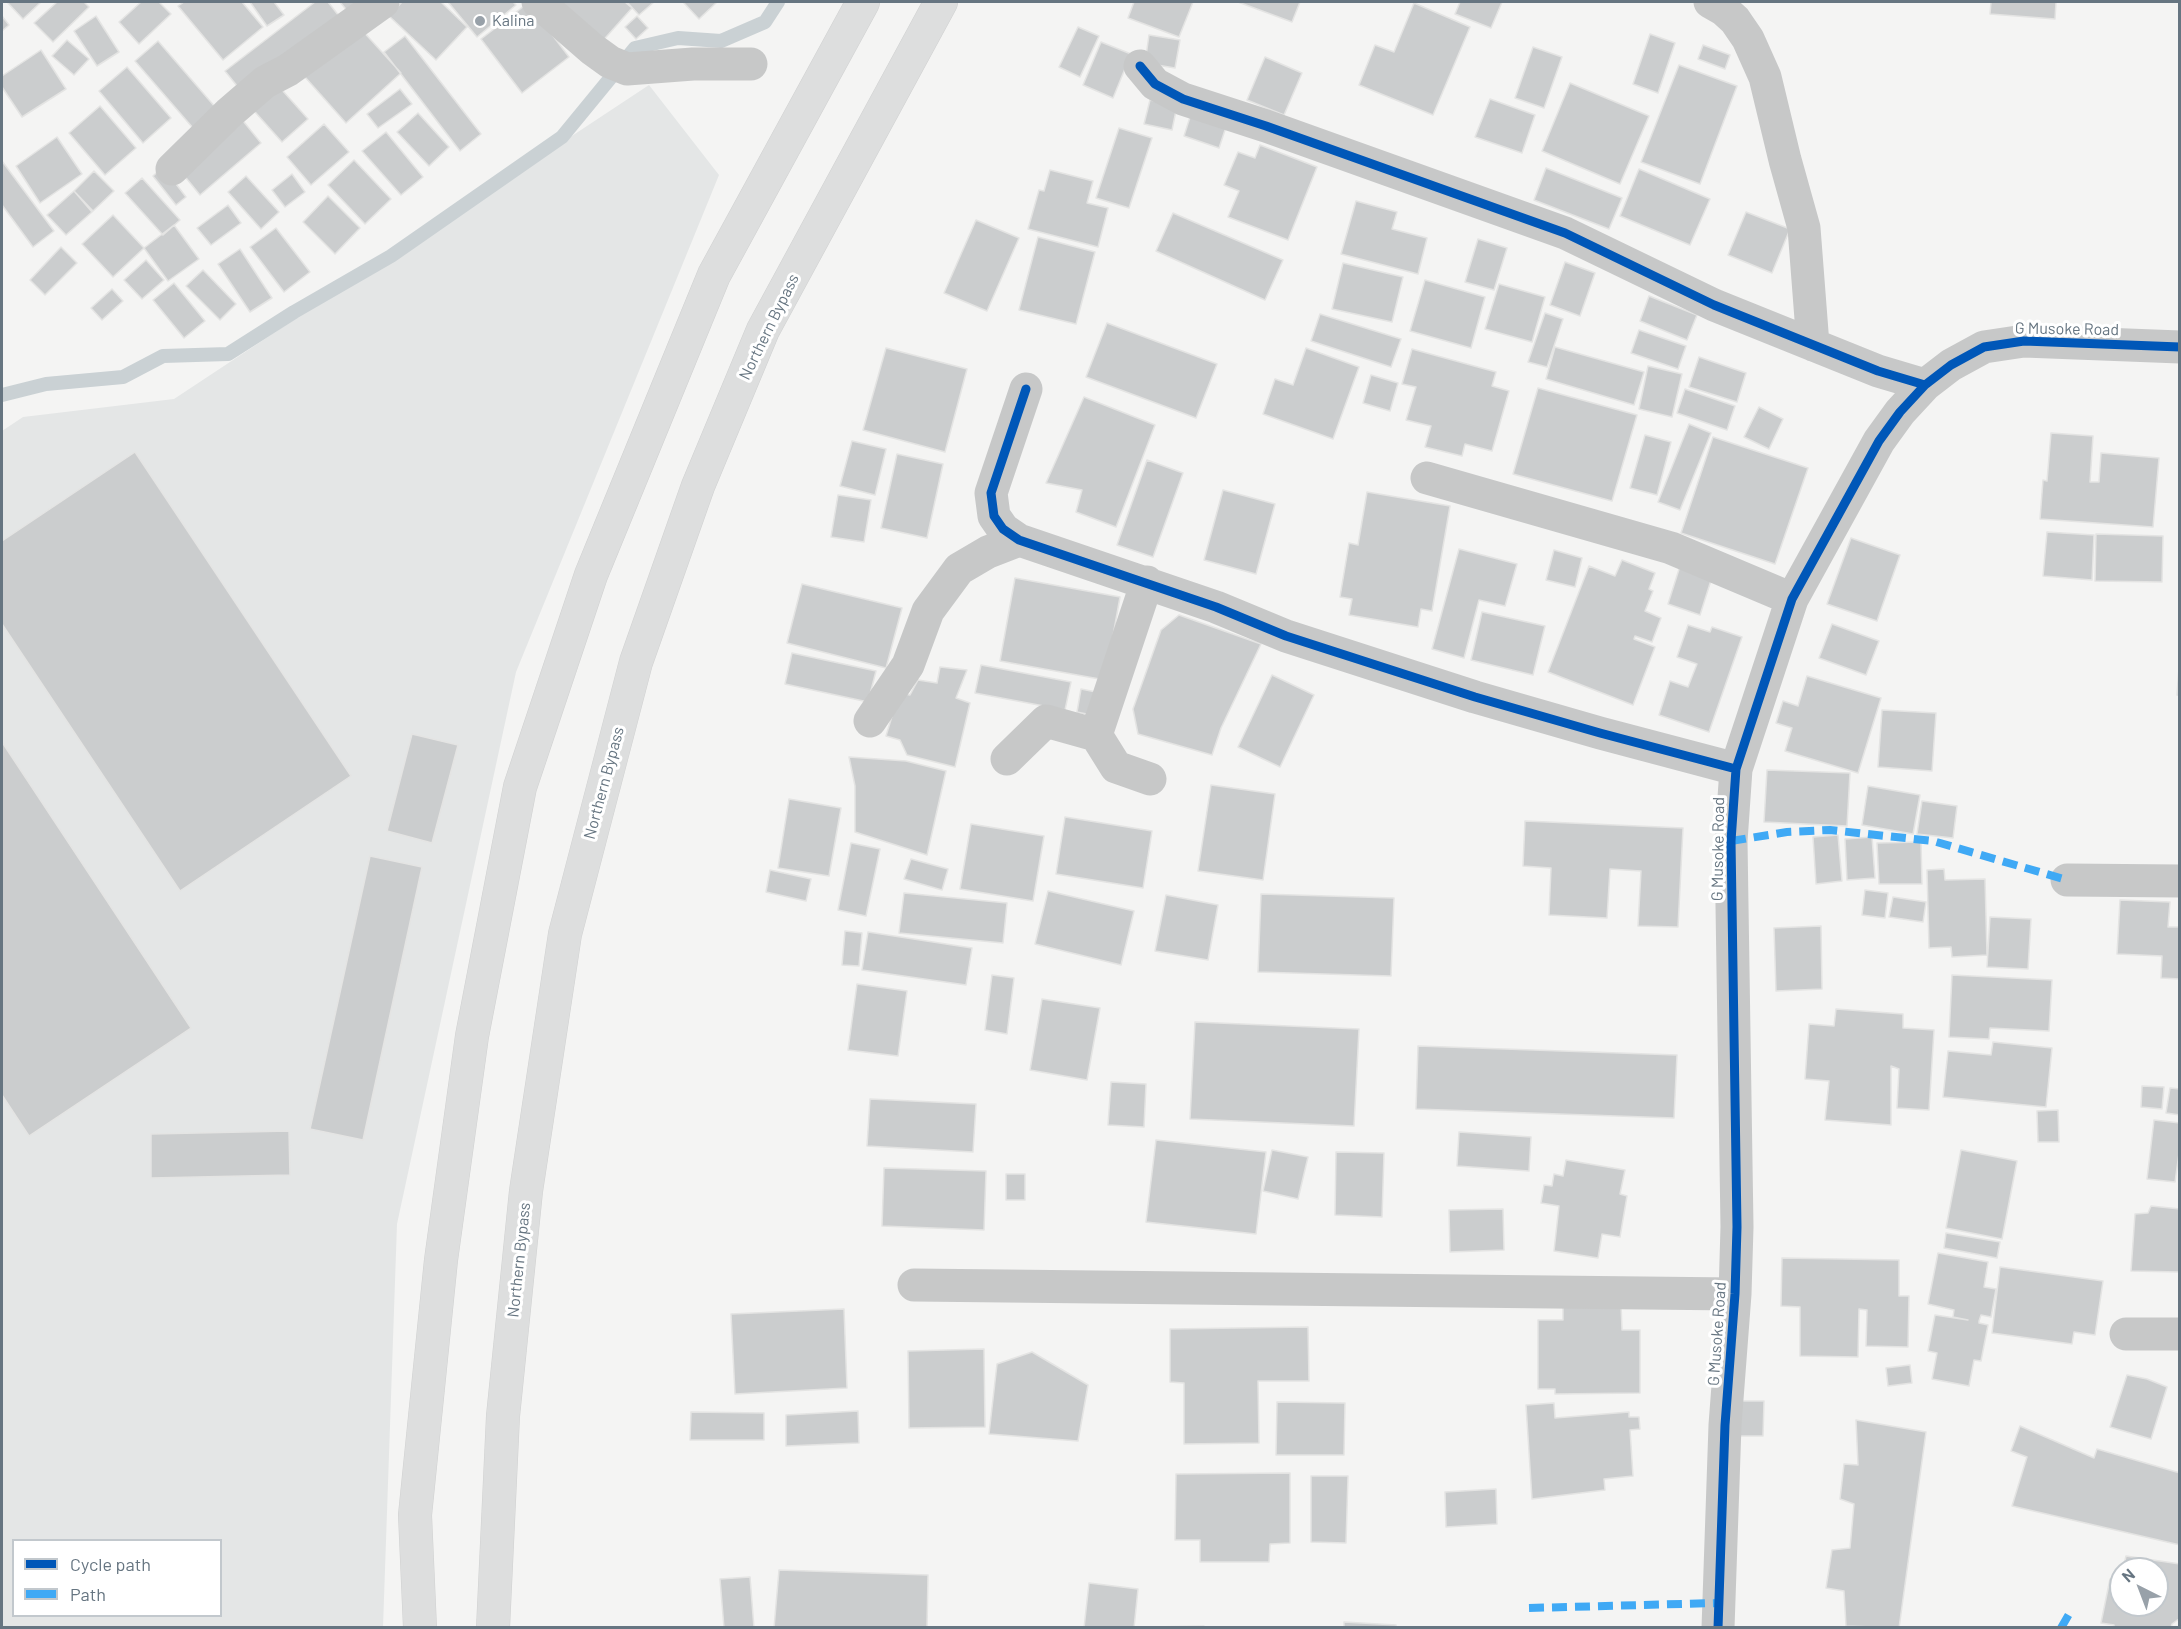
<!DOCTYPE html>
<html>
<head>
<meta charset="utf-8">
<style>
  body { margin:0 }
  #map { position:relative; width:2181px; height:1629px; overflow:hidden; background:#f4f4f3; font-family:Barlow,sans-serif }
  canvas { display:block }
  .frame { position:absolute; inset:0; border:3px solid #667581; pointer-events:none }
  .legend { position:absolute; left:12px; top:1539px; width:210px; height:78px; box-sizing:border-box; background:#fff; border:2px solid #c2c8cd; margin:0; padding:8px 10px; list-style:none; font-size:18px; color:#667581 }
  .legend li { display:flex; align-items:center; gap:12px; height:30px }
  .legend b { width:30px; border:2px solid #c2c8cd }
  .north { position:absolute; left:2109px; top:1557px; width:60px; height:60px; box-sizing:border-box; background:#fff; border:2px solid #c2c8cd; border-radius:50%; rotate:318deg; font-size:16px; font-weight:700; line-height:24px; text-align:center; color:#667581 }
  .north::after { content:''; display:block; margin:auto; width:21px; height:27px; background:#98a1a9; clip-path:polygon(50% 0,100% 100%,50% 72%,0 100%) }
</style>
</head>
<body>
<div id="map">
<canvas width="2181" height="1629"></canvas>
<div class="frame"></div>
<ul class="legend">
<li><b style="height:8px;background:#0057b8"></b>Cycle path</li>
<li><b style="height:8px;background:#3fa9f5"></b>Path</li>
</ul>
<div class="north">N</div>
</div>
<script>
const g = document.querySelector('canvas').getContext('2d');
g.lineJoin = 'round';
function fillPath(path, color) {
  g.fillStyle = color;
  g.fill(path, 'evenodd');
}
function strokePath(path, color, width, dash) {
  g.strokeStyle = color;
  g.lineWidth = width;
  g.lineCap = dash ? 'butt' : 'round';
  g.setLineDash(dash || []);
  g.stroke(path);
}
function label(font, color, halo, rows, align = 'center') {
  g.font = font + ' Barlow,sans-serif';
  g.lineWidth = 6;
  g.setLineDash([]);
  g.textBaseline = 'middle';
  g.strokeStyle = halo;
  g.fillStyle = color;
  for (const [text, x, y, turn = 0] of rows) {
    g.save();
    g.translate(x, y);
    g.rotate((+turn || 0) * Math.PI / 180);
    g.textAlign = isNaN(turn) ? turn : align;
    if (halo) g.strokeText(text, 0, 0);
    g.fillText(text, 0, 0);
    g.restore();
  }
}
fillPath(new Path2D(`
  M649 85 719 175 516 672 397 1224 383 1627 2 1628V431L23 417 174 399ZM14 1540H220V1616H14Z`), '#e4e6e6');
strokePath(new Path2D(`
  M2 395 46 384 123 377 163 356 228 354 294 312 391 256 562 137 635 48 678 38 721 41 765 22 778 2`), '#cad1d4', 14);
const building = new Path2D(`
  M7 2H41L23 19Z
  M57 2H84L89 7 53 42 34 23Z
  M141 2H159L171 14 139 44 119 22Z
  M184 2H242L263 27 223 60 178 6Z
  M250 2H274L284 15 267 26Z
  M315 2H328L339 16 242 92 225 71Z
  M340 2H375L353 18Z
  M402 2H441L467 27 436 60 389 16Z
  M448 2H513L516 5 477 37Z
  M550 2H625L632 8 599 45Z
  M627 2H654L639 15Z
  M683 2H717L699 19Z
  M1134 2H1193L1179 37 1128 18Z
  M1238 2H1300L1292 22Z
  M1460 2H1502L1491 28 1455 14Z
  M1991 2H2056L2055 19 1990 14Z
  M528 3 569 57 522 93 481 39Z
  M1414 3 1470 27 1433 115 1359 85 1375 45 1394 52Z
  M2 16 9 25 2 31Z
  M96 16 119 52 97 66 74 31Z
  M637 16 648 28 636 39 625 27Z
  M1078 27 1099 36 1080 77 1059 67Z
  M360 28 401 73 346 123 305 77Z
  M1650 34 1675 43 1658 93 1633 84Z
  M1149 35 1180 40 1175 68 1145 63Z
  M405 36 481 134 460 151 384 52Z
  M67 40 89 59 74 75 52 56Z
  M158 41 216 108 193 128 135 61Z
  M1101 42 1131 54 1113 98 1083 85Z
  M1703 45 1730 55 1725 69 1698 59Z
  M1533 47 1562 57 1544 108 1515 98Z
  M41 50 66 89 22 117 2 87V76Z
  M1265 57 1302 73 1284 115 1247 100Z
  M1679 65 1737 86 1700 184 1641 162Z
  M127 67 171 118 143 143 99 91Z
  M273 80 308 119 282 142 247 103Z
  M1570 83 1649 116 1620 184 1542 151Z
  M400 89 412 104 378 128 367 114Z
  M1490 99 1535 115 1522 153 1475 137Z
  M1150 100 1177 106 1172 130 1144 124Z
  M100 106 136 148 105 175 69 133Z
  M418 113 449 147 429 166 397 132Z
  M1191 114 1226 127 1219 148 1184 136Z
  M239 116 261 143 200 195 178 168Z
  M324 124 349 152 311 185 287 157Z
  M1119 128 1152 138 1129 208 1096 198Z
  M386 132 423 177 401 195 362 151Z
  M57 137 82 174 40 203 16 166Z
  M1260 145 1317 167 1288 240 1228 217 1239 191 1224 185 1238 152 1255 158Z
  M354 160 391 199 365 224 328 185Z
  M2 161 54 231 33 247 2 205Z
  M163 167 186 197 176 205 153 176Z
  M1546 168 1622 198 1609 229 1534 200Z
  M1639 169 1710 199 1690 245 1620 216Z
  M1050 170 1093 181 1087 203 1108 208 1098 247 1028 229 1039 190 1044 191Z
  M94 171 114 191 93 211 74 191Z
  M292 174 305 192 285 207 272 190Z
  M246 176 279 212 261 229 228 192Z
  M142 178 180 220 163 235 125 193Z
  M74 191 92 212 66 235 47 215Z
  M328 196 360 228 335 254 303 222Z
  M1356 201 1397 212 1392 229 1427 238 1418 274 1341 254Z
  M228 205 241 223 211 245 197 228Z
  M1746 212 1790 229 1772 273 1728 255Z
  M1173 213 1283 260 1265 300 1156 251Z
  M113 215 144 248 113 277 82 244Z
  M976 220 1019 238 987 311 944 293Z
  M174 225 199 259 168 281 144 248Z
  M276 228 310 272 284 292 250 247Z
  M1038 237 1095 252 1076 324 1019 310Z
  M1478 239 1507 248 1494 290 1465 282Z
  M61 247 77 263 45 295 30 280Z
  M240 249 272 298 250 312 218 264Z
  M146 260 164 280 142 299 124 280Z
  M1565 262 1595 273 1580 316 1550 305Z
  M1343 263 1403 277 1392 322 1332 309Z
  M203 270 236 304 220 320 186 286Z
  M1425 280 1485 297 1471 348 1410 331Z
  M174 283 205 321 184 338 153 300Z
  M1499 284 1545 297 1532 342 1485 329Z
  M112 289 123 301 102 320 91 308Z
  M1649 296 1697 315 1687 340 1640 321Z
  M1545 313 1563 319 1547 367 1528 362Z
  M1320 314 1401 339 1391 367 1311 341Z
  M1107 323 1217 364 1196 418 1086 377Z
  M1639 330 1686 346 1678 369 1631 353Z
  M1555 347 1644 372 1634 405 1546 379Z
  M886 348 967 369 945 452 863 430Z
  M1306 348 1359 367 1333 439 1263 414 1275 379 1293 385Z
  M1412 349 1496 372 1492 386 1509 391 1492 451 1465 444 1462 456 1425 447 1431 426 1406 420 1416 387 1402 384Z
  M1699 357 1746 373 1737 402 1689 387Z
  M1648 366 1682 374 1672 417 1639 409Z
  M1371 375 1398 383 1390 411 1363 403Z
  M1538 388 1637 415 1612 501 1513 474Z
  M1685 389 1735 406 1727 430 1677 413Z
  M1084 397 1155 425 1116 527 1076 512 1082 490 1046 483Z
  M1759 407 1783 419 1769 449 1744 437Z
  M1689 424 1711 433 1680 510 1658 502Z
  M2051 433 2093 436 2090 482H2099L2101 453 2159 458 2153 527 2040 519 2043 480 2047 481Z
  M1645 435 1671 442 1657 495 1630 488Z
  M1713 437 1808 468 1775 564 1681 533Z
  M852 441 886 449 875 495 840 486Z
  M135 452 351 776 180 891 2 624V541Z
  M897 454 943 464 927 538 881 528Z
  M1147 460 1183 473 1153 557 1117 545Z
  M1223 490 1275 504 1256 574 1204 560Z
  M1367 492 1450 506 1432 611 1421 609 1418 627 1349 615 1352 599 1340 597 1349 543 1358 545Z
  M838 495 871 500 864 542 831 537Z
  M2047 532 2094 535 2092 580 2043 576Z
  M2096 534 2163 536 2162 582 2095 581Z
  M1851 538 1900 555 1877 621 1827 604Z
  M1459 549 1517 564 1505 606 1479 600 1464 658 1432 649Z
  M1554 550 1582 558 1575 587 1546 580Z
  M1622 560 1655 573 1649 589 1653 591 1645 611 1661 618 1652 642 1635 636 1634 639 1655 647 1633 705 1548 672 1589 566 1615 576Z
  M1681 563 1713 574 1700 615 1668 604Z
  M1015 578 1120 597 1105 680 1000 661Z
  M802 584 902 608 886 668 787 643Z
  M1482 612 1545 626 1533 675 1471 660Z
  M1179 615 1261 644 1221 728 1212 755 1138 734 1133 709 1161 630Z
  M1832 624 1879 641 1866 675 1819 658Z
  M1688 625 1710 632 1712 627 1742 637 1709 732 1659 715 1670 681 1688 687 1697 664 1677 657Z
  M792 653 876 671 868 702 785 684Z
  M981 665 1071 682 1065 710 975 693Z
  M940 667 967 670 956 698 970 703 955 767 907 755 900 740 886 736 899 693 910 695 918 680 937 683Z
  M2179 668H2180V696L2177 695Z
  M1272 675 1314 695 1280 767 1238 747Z
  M1807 676 1881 698 1858 773 1785 751 1792 728 1776 723 1783 701 1798 706Z
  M1081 689 1101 693 1096 716 1077 712Z
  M1882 710 1936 713 1932 771 1878 767Z
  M412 734 458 745 432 843 387 831Z
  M2 742 191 1028 29 1136 2 1095Z
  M849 757 906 761 946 771 927 855 855 832V786Z
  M1767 770 1850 773 1847 826 1764 822Z
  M1211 785 1275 794 1263 880 1198 871Z
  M1868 786 1920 795 1913 834 1862 825Z
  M789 799 841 808 829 876 778 868Z
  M1922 801 1957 806 1953 838 1917 834Z
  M1065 817 1152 831 1143 888 1056 874Z
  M1525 821 1683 828 1678 927 1638 926 1641 871 1610 869 1607 918 1549 915 1551 868 1523 866Z
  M971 824 1044 836 1033 901 960 889Z
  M1838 835 1842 881 1816 884 1813 837Z
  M1872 837 1875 878 1847 880 1845 839Z
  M1921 842 1922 884H1879L1877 843Z
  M851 843 880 849 866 916 838 910Z
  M370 856 422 867 363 1140 310 1129Z
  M911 859 948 869 942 890 904 879Z
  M1944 869 1945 880 1985 879 1987 955 1952 957 1951 947 1929 948 1927 870Z
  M770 870 811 879 806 901 766 892Z
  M1865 890 1888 893 1885 918 1862 915Z
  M1048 891 1134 911 1121 965 1035 944Z
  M904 893 1007 903 1003 943 899 933Z
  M1261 894 1394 898 1391 976 1258 972Z
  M1166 895 1218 905 1208 960 1155 951Z
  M1893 897 1926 902 1923 922 1889 917Z
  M2120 900 2170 902 2168 927H2180V979L2161 978 2162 956 2117 954Z
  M1990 917 2031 919 2028 969 1987 967Z
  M1821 926 1822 989 1776 991 1774 928Z
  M845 931 862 933 859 966 842 965Z
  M868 932 972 948 966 985 862 970Z
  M992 975 1014 978 1007 1034 985 1030Z
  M1952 975 2052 980 2049 1031 1990 1028 1989 1039 1949 1037Z
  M857 984 907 991 898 1056 848 1050Z
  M1042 999 1100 1008 1087 1080 1030 1070Z
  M1836 1009 1903 1014V1028L1934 1030 1929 1110 1897 1108 1899 1069 1891 1066V1125L1825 1120 1829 1081 1805 1079 1809 1024 1834 1026Z
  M1195 1022 1359 1029 1354 1126 1190 1119Z
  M1993 1042 2052 1048 2046 1107 1943 1097 1948 1051 1991 1055Z
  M1418 1046 1677 1055 1674 1118 1416 1109Z
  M1111 1082 1146 1084 1144 1127 1108 1125Z
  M2142 1086 2164 1087 2162 1109 2141 1107Z
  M2170 1088 2180 1089V1115L2166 1113Z
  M870 1099 976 1104 973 1152 867 1146Z
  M2058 1110 2059 1142H2038L2037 1111Z
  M2154 1120 2180 1123V1146L2175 1182 2147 1179Z
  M289 1131 290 1175 151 1178V1134Z
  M1459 1132 1531 1137 1529 1171 1457 1166Z
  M1156 1140 1266 1152 1256 1234 1146 1222Z
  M1272 1150 1308 1157 1298 1199 1263 1191Z
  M1961 1150 2017 1161 2002 1239 1946 1228Z
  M1336 1152 1384 1153 1382 1217 1335 1215Z
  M1566 1160 1625 1170 1620 1194 1627 1196 1620 1237 1602 1234 1598 1258 1554 1251 1559 1206 1541 1203 1544 1185 1552 1186 1554 1174 1563 1176Z
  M884 1168 986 1171 984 1230 882 1226Z
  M1006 1174H1025V1200H1006Z
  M2151 1206 2180 1209V1272L2131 1271 2135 1214 2148 1213Z
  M1503 1209 1504 1250 1450 1252 1449 1210Z
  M1946 1233 2000 1242 1997 1258 1944 1248Z
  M1938 1253 1988 1262 1984 1287 1996 1289 1991 1317 1981 1315 1979 1321V1323L1988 1325 1981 1361 1974 1360 1969 1386 1932 1379 1937 1353 1928 1351 1935 1315 1968 1320 1953 1317 1954 1310 1928 1304Z
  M1782 1258 1899 1260V1296H1909L1908 1347 1866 1346 1867 1310 1859 1309 1858 1357 1800 1356V1307L1781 1306Z
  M2000 1267 2103 1281 2095 1335 2074 1332 2072 1344 1992 1333Z
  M1621 1304 1622 1330H1640V1393L1555 1394V1389H1538V1320H1563V1305Z
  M844 1309 847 1388 735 1394 731 1314Z
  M1308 1327 1309 1381H1258L1259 1443 1184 1444V1383L1170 1382V1329Z
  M984 1349 985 1427 909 1428 908 1351Z
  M1032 1352 1088 1385 1078 1441 989 1434 997 1364Z
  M1910 1365 1912 1383 1888 1386 1886 1368Z
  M2127 1375 2147 1379 2167 1387 2151 1439 2110 1427Z
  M1738 1401H1764L1763 1436H1737Z
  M1277 1402 1345 1403 1344 1455H1276Z
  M1554 1403 1555 1418 1629 1412V1417H1639L1640 1429 1630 1430 1633 1476 1604 1479 1605 1490 1532 1499 1526 1405Z
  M858 1411 859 1443 786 1446V1415Z
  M691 1412 764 1413V1440H690Z
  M1856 1420 1926 1432 1899 1628 1846 1626 1844 1591 1826 1588 1832 1550 1850 1548 1854 1504 1840 1499 1844 1464 1858 1465Z
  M2020 1426 2094 1458 2097 1449 2180 1473V1545L2012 1506 2027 1457 2011 1451Z
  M1290 1473V1543L1270 1544 1269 1562H1200V1540H1175L1176 1474Z
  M1311 1476H1348L1346 1543 1311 1542Z
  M1496 1489 1497 1524 1446 1527 1445 1492Z
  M2126 1556 2180 1564V1618L2172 1624 2171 1628H2114V1625L2101 1623 2110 1579 2121 1578V1605H2157V1569H2123Z
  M779 1570 928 1575 927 1628H774Z
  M750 1577 754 1628H724L720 1579Z
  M1089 1583 1138 1589 1134 1628H1084Z
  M1344 1622 1396 1625V1628H1344Z
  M1204 1626V1628H1151V1627Z`);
fillPath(building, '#cbcdce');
strokePath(building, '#e4e4e3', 1.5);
const highway = new Path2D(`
  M420 1628 415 1515 441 1260 472 1036 520 787 591 575 714 275 863 2
  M493 1628 503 1416 526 1191 565 934 636 662 698 486 763 330 941 2`);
strokePath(highway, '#d0d1d1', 34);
strokePath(new Path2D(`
  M538 2 592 49 610 62 627 69 693 64H751
  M1710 2 1724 10 1735 20 1748 39 1765 77 1785 160 1804 228 1813 345
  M1140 66 1155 84 1183 99 1266 126 1565 233 1714 305 1878 371 1925 385
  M172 169 229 113 265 82 288 70 383 2
  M1026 389 991 493 994 516 1003 529 1019 540 1216 607 1286 636 1475 697 1600 733 1736 769
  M1427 478 1671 548 1792 599
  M870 721 908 665 928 611 959 569 988 552 1019 540
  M1096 735 1116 767 1150 779
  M1007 759 1046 721 1096 735 1147 582
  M2067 880 2180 881
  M914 1285 1735 1294
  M2126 1334H2180
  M1718 1628 1725 1425 1735 1294 1737 1227 1731 841 1736 769 1792 599 1879 441 1900 412 1925 385 1951 365 1984 347 2024 341 2180 347`), '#c7c8c8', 33);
strokePath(highway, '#dddede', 33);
strokePath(new Path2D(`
  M1731 841 1787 832 1830 830 1933 841 2067 880
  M1529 1608 1719 1603
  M2061 1628 2072 1609`), '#3fa9f5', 8, [15, 8]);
strokePath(new Path2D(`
  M1140 66 1155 84 1183 99 1266 126 1565 233 1714 305 1878 371 1925 385
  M1026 389 991 493 994 516 1003 529 1019 540 1216 607 1286 636 1475 697 1600 733 1736 769
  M1718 1628 1725 1425 1735 1294 1737 1227 1731 841 1736 769 1792 599 1879 441 1900 412 1925 385 1951 365 1984 347 2024 341 2180 347`), '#0057b8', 9);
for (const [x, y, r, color] of [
  [480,21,6,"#98a1a9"]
]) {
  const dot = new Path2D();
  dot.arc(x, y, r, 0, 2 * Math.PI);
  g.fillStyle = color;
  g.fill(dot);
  strokePath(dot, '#fff', 2);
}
label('16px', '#667581', '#fff', [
  ["Kalina",492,21]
], 'left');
label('16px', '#667581', '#fff', [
  ["Northern Bypass",769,327,-64],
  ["G Musoke Road",2067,329,1],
  ["Northern Bypass",604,783,-75],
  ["G Musoke Road",1718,849,-89],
  ["Northern Bypass",519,1260,-84],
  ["G Musoke Road",1717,1334,-86]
]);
</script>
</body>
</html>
